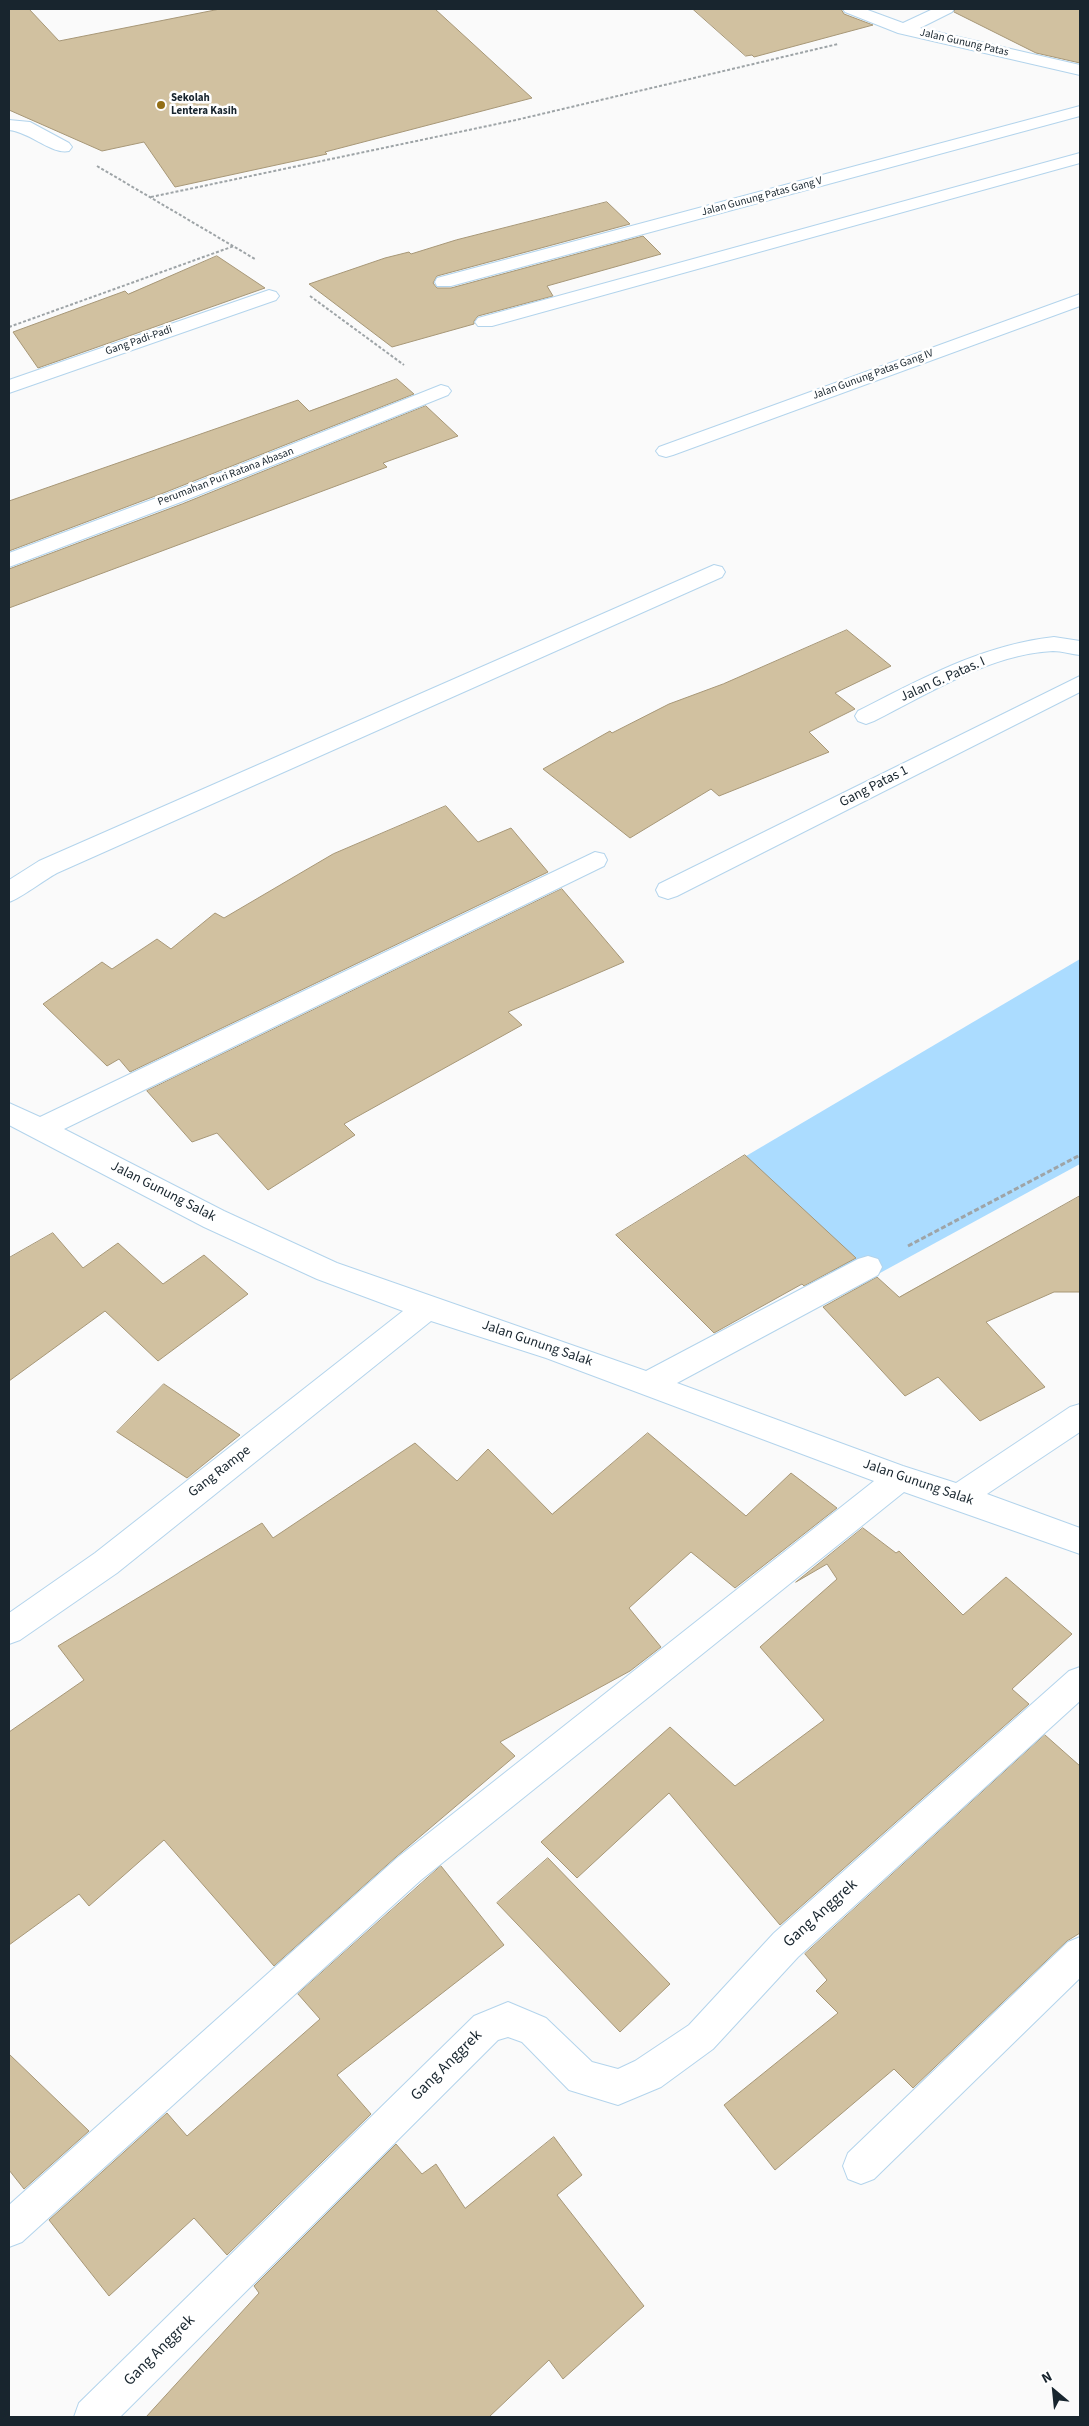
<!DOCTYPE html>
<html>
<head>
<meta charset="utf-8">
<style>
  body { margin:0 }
  #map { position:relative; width:1089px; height:2426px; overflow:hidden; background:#fafafa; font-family:"Source Sans 3",sans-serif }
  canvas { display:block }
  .frame { position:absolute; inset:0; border:10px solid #18252e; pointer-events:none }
  .north { position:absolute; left:1029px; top:2366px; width:50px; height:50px; -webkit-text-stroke:4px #fff; paint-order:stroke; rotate:332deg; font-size:14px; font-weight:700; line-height:20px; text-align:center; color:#18252e }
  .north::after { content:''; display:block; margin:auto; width:18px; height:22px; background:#18252e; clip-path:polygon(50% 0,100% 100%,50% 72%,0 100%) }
</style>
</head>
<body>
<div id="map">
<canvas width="1089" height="2426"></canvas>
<div class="frame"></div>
<div class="north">N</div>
</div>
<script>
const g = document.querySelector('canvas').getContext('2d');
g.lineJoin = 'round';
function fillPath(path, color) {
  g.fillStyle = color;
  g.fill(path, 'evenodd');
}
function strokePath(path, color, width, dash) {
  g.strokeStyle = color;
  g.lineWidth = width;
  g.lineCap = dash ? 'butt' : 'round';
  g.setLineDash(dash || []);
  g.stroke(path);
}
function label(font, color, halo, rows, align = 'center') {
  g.font = font + ' "Source Sans 3",sans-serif';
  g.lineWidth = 5;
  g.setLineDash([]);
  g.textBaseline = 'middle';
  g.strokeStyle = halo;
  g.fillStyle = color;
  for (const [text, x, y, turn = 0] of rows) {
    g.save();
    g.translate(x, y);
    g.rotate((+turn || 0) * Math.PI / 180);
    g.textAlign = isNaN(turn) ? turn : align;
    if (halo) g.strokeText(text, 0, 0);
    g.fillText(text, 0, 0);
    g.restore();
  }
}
fillPath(new Path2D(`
  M1080 959V1164L847 1291 741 1159Z`), '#abdcff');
const building = new Path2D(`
  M9 9H29L59 41 220 9H435L532 98 325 152 327 154 175 187 144 142 102 151 9 110Z
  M693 9H841L844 14 873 25 754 57 752 55 746 56Z
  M956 9H1080V63L1036 53 954 12Z
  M607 202 630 224 437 276 433 283 437 288H451L643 236 661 254 547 286 553 296 478 316 474 321V324L392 347 309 284 385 258 409 252 411 254 456 240Z
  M217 256 265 288 38 368 13 332 125 291 128 294Z
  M397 379 414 394 166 492 9 551V501L298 400 309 411Z
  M426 406 458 436 383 463 387 467 9 608V569L182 504Z
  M847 630 891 666 835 693 855 709 809 732 829 752 719 796 711 789 630 838 543 769 610 731 612 733 669 704 723 684Z
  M446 806 478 842 511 828 548 872 130 1072 119 1059 107 1066 43 1004 102 962 112 969 157 939 171 949 215 913 224 918 333 854Z
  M562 889 624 962 508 1012 522 1025 344 1124 355 1135 268 1190 217 1133 192 1142 147 1091Z
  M745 1155 856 1258 804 1286 802 1284 714 1333 616 1235Z
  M1080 1196V1292H1054L986 1322 1045 1387 980 1421 938 1377 905 1396 823 1307 877 1277 899 1297Z
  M53 1233 83 1268 118 1243 163 1284 204 1255 248 1294 158 1361 105 1311 9 1381V1258Z
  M164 1384 240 1435 187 1478 117 1432Z
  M648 1433 746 1516 791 1473 837 1508 735 1588 691 1552 629 1608 661 1647 630 1671 500 1742 515 1756 396 1857 274 1966 164 1840 89 1906 79 1894 9 1945V1732L84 1680 58 1646 262 1523 273 1538 415 1443 457 1481 488 1449 552 1514Z
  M863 1528 896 1553 899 1551 963 1615 1006 1577 1072 1634 1012 1689 1029 1704 780 1925 669 1793 577 1878 541 1842 670 1727 735 1786 824 1720 760 1647 837 1579 827 1564 796 1582Z
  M1045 1735 1080 1766V1933L1067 1941 913 2088 894 2069 775 2170 724 2105 838 2013 816 1991 827 1980 805 1954Z
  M548 1858 670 1984 620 2032 497 1903Z
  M441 1866 504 1945 337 2075 371 2114 227 2255 194 2218 109 2296 49 2220 167 2113 187 2136 320 2019 298 1994Z
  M9 2054 89 2131 24 2189 9 2170Z
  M554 2137 582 2175 557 2195 644 2306 563 2379 549 2360 489 2417H146L259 2293 254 2286 396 2144 422 2174 436 2164 465 2208Z`);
fillPath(building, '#d1c1a0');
strokePath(building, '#a79777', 1);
const minor = new Path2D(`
  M843 9H865L903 23 933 9H954L952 12 920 28 1080 65V75L898 33 845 12Z
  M1080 106V116L451 286H437L435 282 437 278Z
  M9 120 30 122 69 143 72 147 69 151C52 155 30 132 9 130Z
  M1080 153V163L492 326H478L475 322 478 318Z
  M269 290 276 292 279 296 276 300 9 393V380Z
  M1080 294V306L673 455 666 457 659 455 656 451 659 447Z
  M441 385 448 387 451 391 448 395 181 502 9 567V553L167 494Z
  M714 565 722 567 725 572 722 577 57 873C44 880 21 898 9 902V880L39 861Z
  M1054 637 1080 641V655C1071 654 1062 651 1053 651 990 654 930 693 874 721L866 724 858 721 855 716 858 711C921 679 982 645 1054 637Z
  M1080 676V692L677 896 668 899 659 896 656 890 659 884Z
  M595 852 604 854 607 860 604 866 64 1129 224 1211 337 1263 646 1371 858 1259 868 1256 878 1259 882 1267 878 1275 677 1383 903 1466 956 1483 1070 1407 1080 1404V1432L987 1494 1080 1528V1554L904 1492 421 1880 22 2242 9 2247V2205L397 1858 874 1481 546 1358 431 1321 117 1573 20 1640 9 1644V1613L95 1553 403 1311 317 1279 204 1227 9 1125V1103L40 1117Z
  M1080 1667V1701L798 1957 713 2049 661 2087 618 2105 569 2090 522 2042 508 2037 498 2040 120 2417H74L79 2403 474 2016 508 2002 546 2018 592 2062 618 2069 635 2061 689 2025 774 1933 1069 1671Z
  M1080 1937V1978L874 2179 861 2184 848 2179 843 2166 848 2153 1068 1942Z`);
strokePath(minor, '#b3d4ec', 2);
strokePath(new Path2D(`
  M97 166 255 259
  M151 197 516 120 838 44
  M310 296 404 365
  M9 327 234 246`), '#9ea4a7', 2, [3, 2]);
strokePath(new Path2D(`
  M908 1246 1080 1155`), '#9ea4a7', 3, [5, 2.5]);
fillPath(minor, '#fff');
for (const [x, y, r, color] of [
  [161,105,5,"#936f17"]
]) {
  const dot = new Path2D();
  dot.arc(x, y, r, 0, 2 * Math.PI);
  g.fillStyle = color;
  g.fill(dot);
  strokePath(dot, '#fff', 2);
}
label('11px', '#18252e', '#fff', [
  ["Jalan Gunung Patas",964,43,13],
  ["Jalan Gunung Patas Gang V",762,197,-15],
  ["Gang Padi-Padi",139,341,-19],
  ["Jalan Gunung Patas Gang IV",873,375,-20],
  ["Perumahan Puri Ratana Abasan",226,477,-21]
]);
label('bold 11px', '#18252e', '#fff', [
  ["Sekolah",171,99],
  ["Lentera Kasih",171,112]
], 'left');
label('14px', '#18252e', '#fff', [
  ["Jalan G. Patas. I",943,680,-24],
  ["Gang Patas 1",874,787,-27],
  ["Jalan Gunung Salak",163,1192,27],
  ["Jalan Gunung Salak",537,1344,19],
  ["Gang Rampe",220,1472,-38],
  ["Jalan Gunung Salak",918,1483,19]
]);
label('16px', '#18252e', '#fff', [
  ["Gang Anggrek",821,1914,-42],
  ["Gang Anggrek",447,2066,-45],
  ["Gang Anggrek",160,2351,-45]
]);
</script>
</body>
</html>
